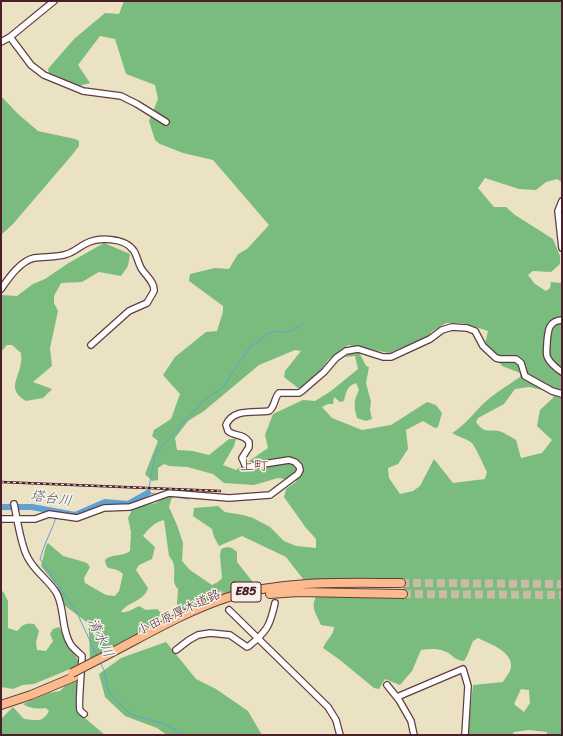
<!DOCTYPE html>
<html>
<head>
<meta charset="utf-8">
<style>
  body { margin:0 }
  #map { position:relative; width:563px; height:736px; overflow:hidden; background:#ebe2c3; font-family:Sriracha,sans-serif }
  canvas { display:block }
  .frame { position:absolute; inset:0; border:2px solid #4a1f2b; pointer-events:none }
</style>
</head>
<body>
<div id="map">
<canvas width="563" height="736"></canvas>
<div class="frame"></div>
</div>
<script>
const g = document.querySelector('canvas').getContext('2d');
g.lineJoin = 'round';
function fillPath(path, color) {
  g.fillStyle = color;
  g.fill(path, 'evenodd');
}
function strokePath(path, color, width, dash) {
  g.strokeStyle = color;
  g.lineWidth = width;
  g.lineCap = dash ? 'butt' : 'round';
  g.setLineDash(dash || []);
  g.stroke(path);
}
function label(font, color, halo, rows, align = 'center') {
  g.font = font + ' Sriracha,"Klee One",sans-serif';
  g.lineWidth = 3;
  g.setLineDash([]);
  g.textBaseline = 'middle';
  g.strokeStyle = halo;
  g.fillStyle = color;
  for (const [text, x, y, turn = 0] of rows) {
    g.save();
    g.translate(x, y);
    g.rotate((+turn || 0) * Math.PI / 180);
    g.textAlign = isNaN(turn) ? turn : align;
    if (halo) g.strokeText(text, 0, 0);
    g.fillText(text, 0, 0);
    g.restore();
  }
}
fillPath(new Path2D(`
  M124 1H562V182L557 179 546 182 536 190 519 189 485 178 478 188 494 207H506L515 215 553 239 560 256V264L551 272 533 271 528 275 535 284 546 291 550 288 551 282 562 283V735H547V732L529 730 514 732 512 735H468V730L473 685 503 682C505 678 508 675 510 671 517 653 490 644 478 638L473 641 467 656 464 661C453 660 453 654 444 651 436 648 429 649 421 650L412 671 400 685 385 679 379 689 374 688 340 660 323 648C326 640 334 635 334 627L321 625C316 613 309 606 318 594L404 597 402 581 303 579 286 557 242 536 219 546 214 537 212 529 193 516 194 508 218 506 225 512 243 515 253 518 270 527 284 541 296 546 316 548V539L306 528 284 497 286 489 297 481 278 478 254 485 224 483 213 474 187 467 169 466 164 464 158 468V480L152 481 145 474 158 441 152 436 154 430 171 419 180 394 163 375 175 357 206 332 217 331 223 312V306L189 281 190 274 215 268 229 269 238 254 247 249 269 225 213 160 183 153 160 144 155 140 149 121 158 99 155 85 126 74 115 39 100 36 78 65 90 83 79 86 49 73 48 69 74 39 105 13 119 14ZM446 323H463L488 331 485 344 502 366 520 373V377C507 386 493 394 482 405 472 415 464 426 452 433 458 437 466 438 472 443 476 448 484 466 487 472L485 479 453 483 434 459 420 486 413 491 400 494 389 478 388 468 398 464 408 449 406 430 423 421 435 428 438 427 442 413 436 405 427 402 391 425 362 430 332 418 322 407 328 404H333L334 397 340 402 344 401C346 392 347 386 356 383L359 390C353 402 354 406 357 418L366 421 372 419 370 410 371 402 366 383 369 367 366 366 359 352H350L345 357 355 356 358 369 331 391 315 401 303 400 273 414 265 435 268 448 236 470 223 465 234 446 236 439H229L209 455 193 451 177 450 175 438 188 421 204 411 259 365 295 350 301 351 285 371 284 377 298 388 301 389 320 371 329 359 348 345 389 353 429 336 431 332ZM529 387 543 390 554 397 540 410 537 426 552 440 542 453 521 458 516 440C511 437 505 433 499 431 487 429 485 434 476 422L478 418 504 404 515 389ZM521 689 529 690 530 703 524 712 514 704Z
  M1 96 17 113 38 131 75 139 79 141V146L72 155 13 224 1 235Z
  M104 243 130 254 128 266 121 276 99 272 82 282 61 283 54 296V303L58 311 50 348 52 366 33 382 52 389 43 398 26 401C6 389 19 379 21 362 22 360 21 356 21 353L12 345H7L1 352V295L17 296 33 284 45 279 67 264Z
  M174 495 171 500 169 507 177 525 183 543 182 561 190 570 212 585 218 582 222 578 220 556 221 549 227 547 232 548 237 552V562L256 586 232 591 181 612 178 611 177 604 178 589C169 580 180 568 169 556L164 520C155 522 148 529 143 536L155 547 152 559 139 565 136 570 148 588C144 602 128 601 121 612 128 613 133 609 139 606L146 610 157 609 161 613 155 624 145 630 90 659 89 631 88 623 64 605 57 586 41 566 46 546 48 543 63 556 81 561 87 563 90 567 84 578 85 583 106 595 115 596 119 591 123 574C121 573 120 571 117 570 109 567 107 571 105 560 112 553 123 557 130 551L131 532 128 518 133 508 156 503 163 498Z
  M3 591 8 601V628L17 631C23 625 25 622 34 624L39 631 36 642 37 650 46 651 53 641 50 634 53 629 59 627 79 662 75 667 34 684 23 685 13 689 1 687V593Z
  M166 642 196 679 216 689 248 711 262 735H167L157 728 125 716 105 697 99 674 121 658Z
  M78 681 77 707 79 713 105 735H1V719L13 707 24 719C36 720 43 723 49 711L46 708C37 709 31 709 23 704L49 693 60 691 65 686Z`), '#7abc7e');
strokePath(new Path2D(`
  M156 494 148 493 155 455 186 419 205 400 223 387 242 358 251 346 260 341 266 334 276 331 284 332 292 331 303 323
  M168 496 189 499
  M56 518C51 532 44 544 40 559L77 613 97 656
  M100 662 104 670 109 692 130 714 164 724 184 735`), '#61a0d3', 1);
strokePath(new Path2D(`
  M1 507H32L75 515 105 502 128 504 148 493`), '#61a0d3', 6);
strokePath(new Path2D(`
  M219 591 229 610`), '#cbbba5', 5.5, [5.5, 3]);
strokePath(new Path2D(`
  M401 583 562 584
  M403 594 562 595`), '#cbbba5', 8, [8, 4]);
const minor = new Path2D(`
  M10 37 31 65 44 75 83 91 121 96 137 104 166 122
  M1 42 10 37 54 1
  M562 201 558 211 562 248
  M1 289C8 279 20 261 34 258 45 256 56 258 67 254 74 252 79 247 85 244 98 237 125 237 134 251 137 256 138 262 141 268 145 275 155 282 154 291L147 303 129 311 91 345
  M562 320C548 321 548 331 547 343 547 347 546 352 547 356 549 362 557 369 562 372
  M14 504C17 518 21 547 28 558 35 572 50 581 57 594 65 610 61 630 71 645 74 649 79 653 82 656 82 664 78 706 80 710 81 712 83 713 84 714
  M1 519H35L49 514 77 518 104 508 130 507 169 493 229 498 270 495 298 474 300 470 299 466 295 462 289 460 251 466 245 465 242 458 249 447V442C243 433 235 437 228 431L226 425C233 408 254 413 269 411 275 407 274 398 279 393H299L302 391 324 372 336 358 346 351 358 349 383 357H391L430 339 442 330 452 327 467 328 475 331 483 346 496 358 500 359H516L521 363 525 376 552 391 562 394
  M229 610 328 707 336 720 340 735
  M176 650 189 640 198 635 210 633 230 635 247 647 249 646C267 631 270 626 275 603
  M387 685 399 700 411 721 414 735
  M397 697 463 669 468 686 465 735`);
const highway = new Path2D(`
  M270 594 298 592 403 594
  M105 656C146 635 187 610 232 596 286 580 345 583 401 583
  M1 705 31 695 74 677`);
strokePath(minor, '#623c42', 8);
strokePath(highway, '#623c42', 10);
strokePath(minor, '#fff', 5.5);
strokePath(highway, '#fbbb8c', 8);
const rail = new Path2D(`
  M1 482 220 491`);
strokePath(rail, '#4a1f2b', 2.5);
strokePath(rail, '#f7f3e8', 1, [3]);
const highwayBridge = new Path2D(`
  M72 673 105 656`);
strokePath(highwayBridge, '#623c42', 10, []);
strokePath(highwayBridge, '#fbbb8c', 8);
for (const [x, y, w] of [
  [246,592,30]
]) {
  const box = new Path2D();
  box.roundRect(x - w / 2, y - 10, w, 20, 3);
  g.fillStyle = '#f7f3e8';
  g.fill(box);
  strokePath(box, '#4a1f2b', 1);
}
label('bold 12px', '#4a1f2b', null, [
  ["E85",246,592]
]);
label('13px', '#4a1f2b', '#f7f3e8', [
  ["小田原厚木道路",179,613,-25]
]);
label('bold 14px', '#845158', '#f7f3e8', [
  ["上町",254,466]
]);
label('italic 14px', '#53536e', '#f7f3e8', [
  ["塔台川",51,499,8],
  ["清水川",100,638,65]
]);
</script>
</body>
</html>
